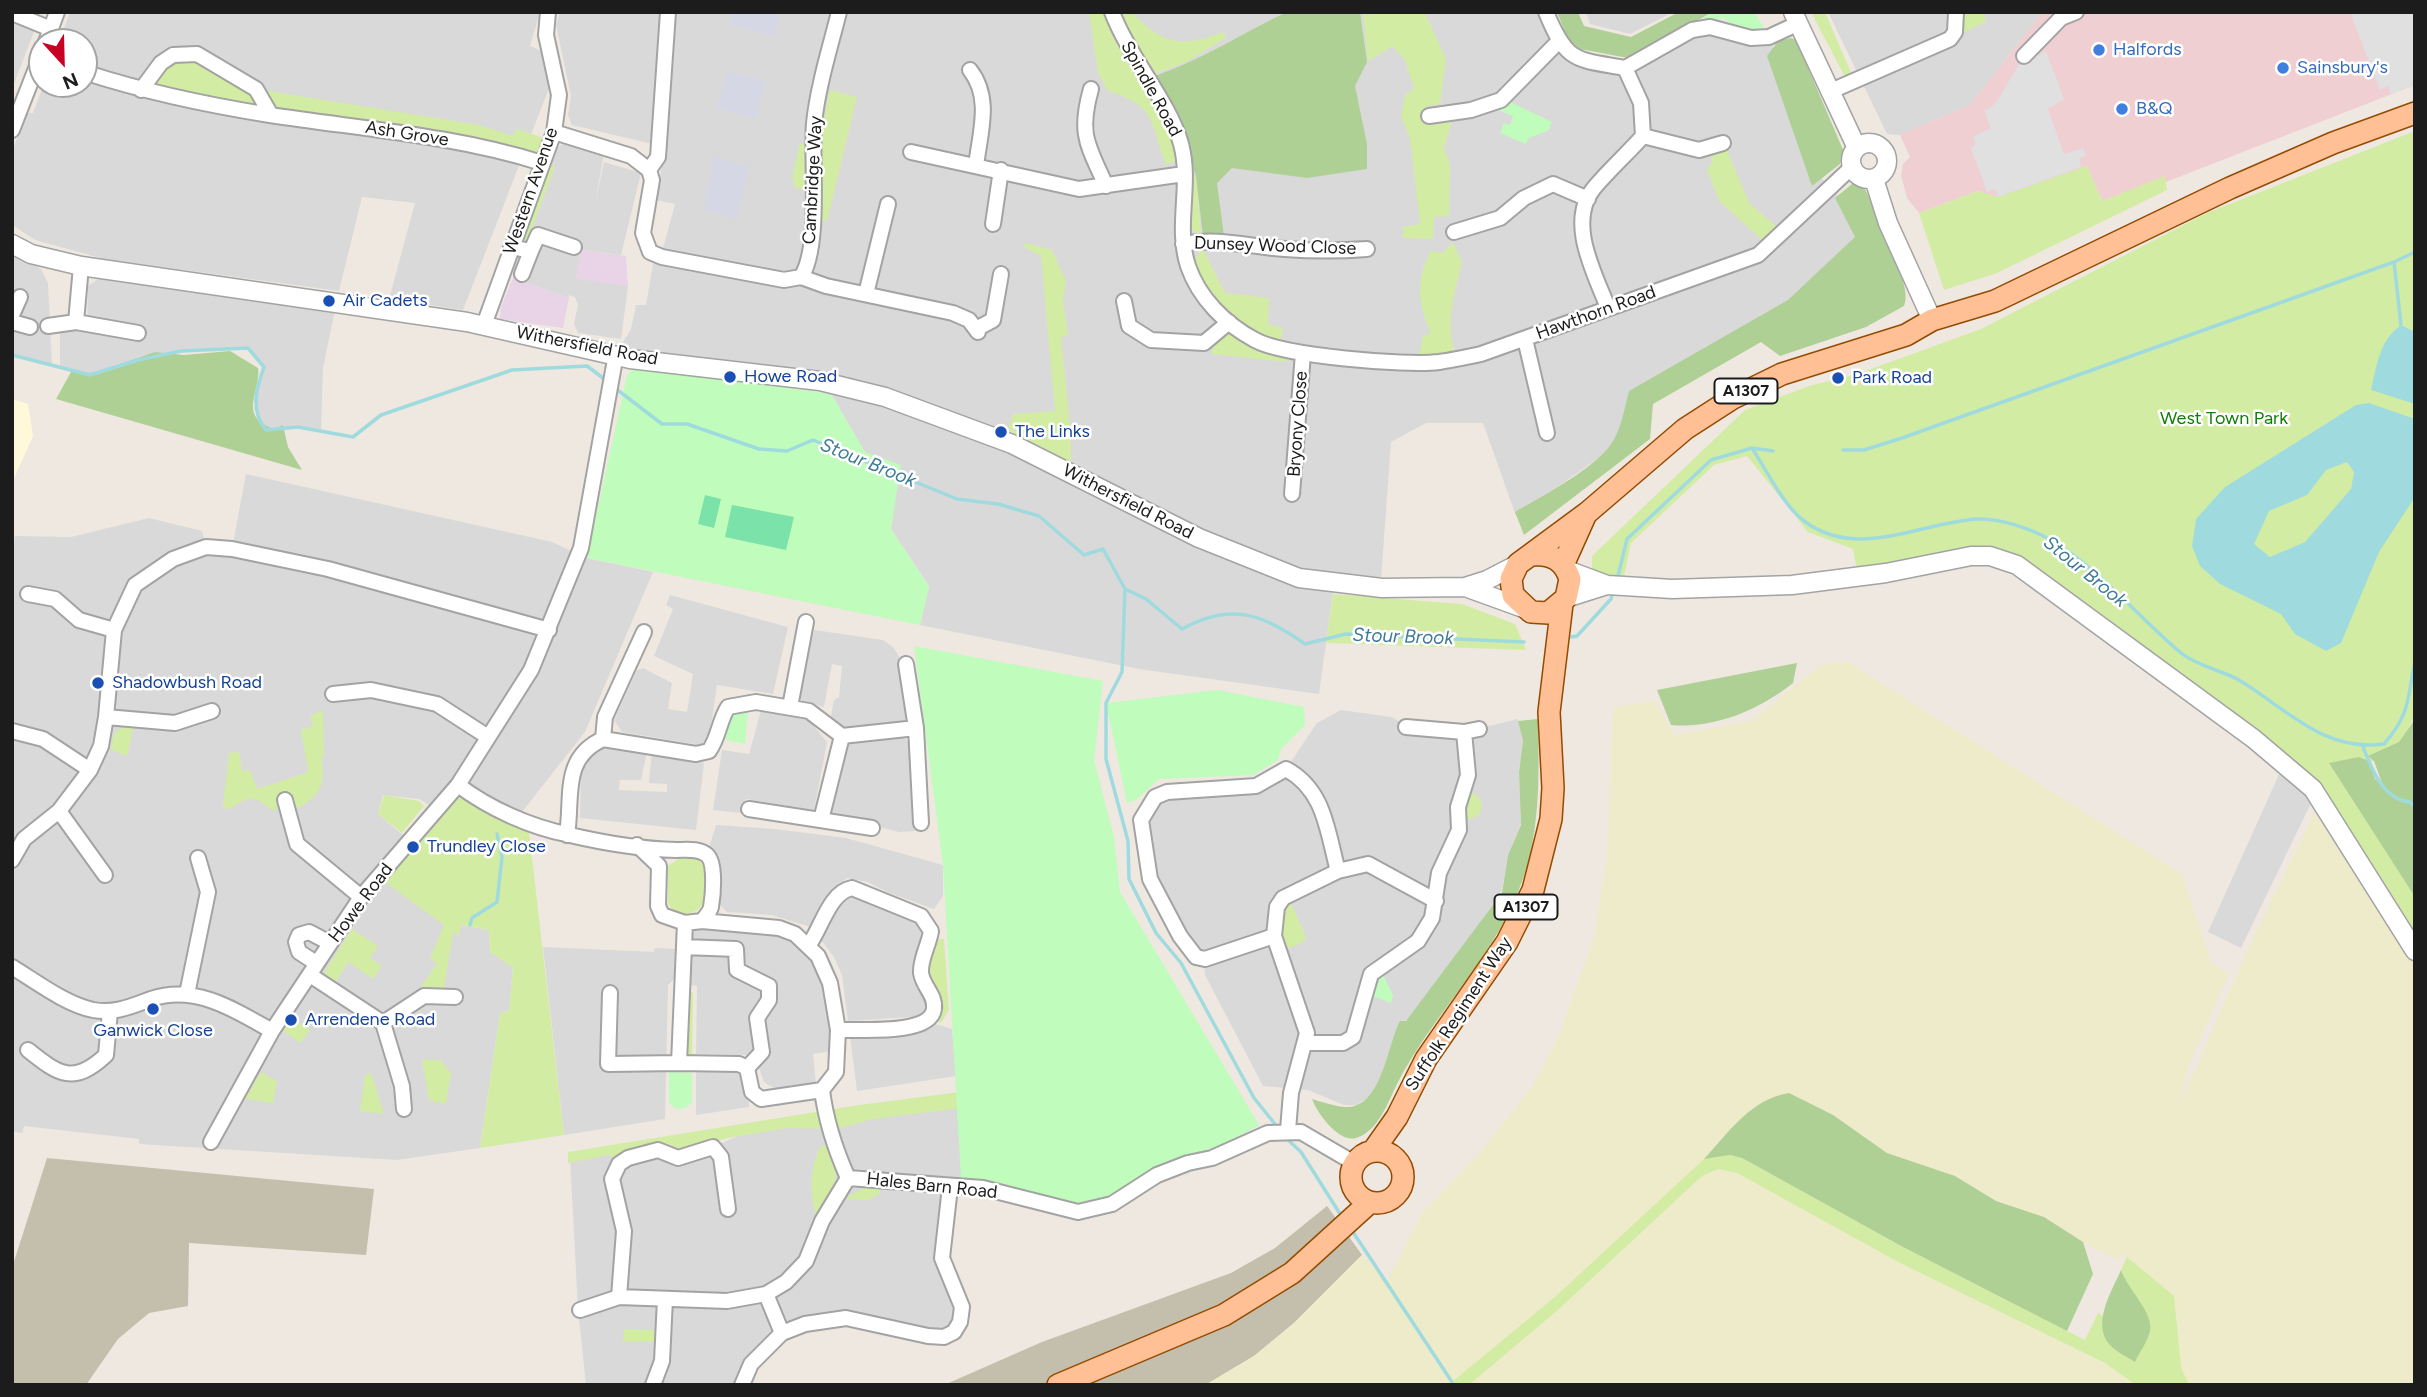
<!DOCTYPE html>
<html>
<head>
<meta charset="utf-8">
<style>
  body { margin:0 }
  #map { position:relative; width:2427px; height:1397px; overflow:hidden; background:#eee8e1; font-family:Figtree,sans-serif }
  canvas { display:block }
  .frame { position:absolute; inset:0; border:14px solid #1c1c1c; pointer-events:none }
  .north { position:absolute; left:28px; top:28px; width:70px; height:70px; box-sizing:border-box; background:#fff; border:2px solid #a4a4a4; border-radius:50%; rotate:158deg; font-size:19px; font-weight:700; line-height:28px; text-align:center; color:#1c1c1c }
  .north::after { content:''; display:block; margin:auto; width:24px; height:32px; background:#c80021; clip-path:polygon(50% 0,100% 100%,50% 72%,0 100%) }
</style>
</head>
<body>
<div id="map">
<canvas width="2427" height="1397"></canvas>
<div class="frame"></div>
<div class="north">N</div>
</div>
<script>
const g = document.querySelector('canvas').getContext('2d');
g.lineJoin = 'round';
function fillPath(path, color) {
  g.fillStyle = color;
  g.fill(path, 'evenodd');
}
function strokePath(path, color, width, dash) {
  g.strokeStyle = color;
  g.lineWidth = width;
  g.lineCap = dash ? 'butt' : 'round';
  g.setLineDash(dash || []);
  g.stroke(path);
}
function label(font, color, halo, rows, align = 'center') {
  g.font = font + ' Figtree,sans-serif';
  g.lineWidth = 5;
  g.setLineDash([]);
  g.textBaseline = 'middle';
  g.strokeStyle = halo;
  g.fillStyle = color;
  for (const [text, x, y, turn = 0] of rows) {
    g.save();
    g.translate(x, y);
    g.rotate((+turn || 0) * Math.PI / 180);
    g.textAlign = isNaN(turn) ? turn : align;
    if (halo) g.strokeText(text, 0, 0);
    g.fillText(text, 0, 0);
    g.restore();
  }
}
fillPath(new Path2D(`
  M12 12H36L34 32 12 89Z
  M70 12H540L530 46 544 52 553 78 463 310 389 299 415 203 362 197 339 291 104 259 35 240 12 225V152L26 113H33L44 84H84V42H59Z
  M560 12H1546L1575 59 1625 68 1692 30 1769 37 1816 172 1851 209 1860 239 1796 303 1629 391 1620 443 1516 516 1483 423H1426L1391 442 1381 580 1334 585 1319 694 1139 669 920 625 929 586 891 529 896 484 865 452 831 394 838 386 616 354 631 329 636 305H646L653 264 662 252 675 204 656 200 665 147 572 125 568 115 571 96 556 25Z
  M1586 12H1673L1630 34 1590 24Z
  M1828 12H2043L1970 105 1900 135 1887 134Z
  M564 143 604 153 595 204 604 162 641 173 621 255 582 250 576 278 628 286 621 339 578 333 574 324 578 305 575 297 569 295V298L513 278 554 168 549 164 557 148Z
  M12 251 41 269 48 283 52 365 12 355Z
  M99 278 335 310 323 368 321 431 298 427 266 430 259 421 255 395 263 367 248 348 181 351 138 360 90 375 60 367V330H87L88 286Z
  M246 474 552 542 587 558 653 572 585 732 518 817 436 809 419 799 383 795 378 814 410 841 459 935 460 925 489 930 490 952 513 967 509 1011 500 1013 480 1148 397 1160 139 1144V1139L24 1126 22 1133 12 1131V560L15 536 71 537 149 518 202 531 206 547 232 549Z
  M670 595 788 627 773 694 717 685 709 740 700 745 622 732 614 720 637 670 643 668 672 683 668 709 687 712 693 674 654 656 673 609 666 605Z
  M814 630 883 640 893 647 900 658 906 721 848 729 837 725 831 716 834 700 839 697 842 666 832 664 824 707 802 701 799 695Z
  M761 710 808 719 827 742 814 810 746 799 741 813 713 810 722 750 749 754Z
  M1341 710 1391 717 1413 728 1464 732 1518 719 1523 740 1519 772 1521 824 1508 855 1502 890 1480 925 1413 1015 1404 1021 1379 1084 1371 1096 1356 1105H1344L1308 1090 1263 1086 1205 975 1204 959 1158 896 1146 808 1155 797 1234 789 1286 769 1317 723Z
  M901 736 908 741 916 791V831L899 832 879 827 878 822 835 816 832 812 841 750 851 740Z
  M600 744 647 751 641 780H620L619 790 667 792V784L649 783 652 752 704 763 696 830 580 818 581 769Z
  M2281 770 2312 801 2241 948 2208 932Z
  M716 825 775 829 846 838 943 865V896L934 909 889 893 868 882 847 878 832 890 823 912 810 927 772 915 727 912 719 904 718 856 710 845Z
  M862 894 921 920 928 933 919 966 931 1002 927 1016 848 1021 842 975 834 957 820 939 846 898Z
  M701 926 761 927 792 937 823 971 834 1051 813 1054 816 1085 777 1090 764 1082 758 1065 746 1055 696 1054 697 986 689 985 691 931Z
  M543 947 654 952 655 948 677 949 675 978 668 985 665 1119 564 1135Z
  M935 1024 952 1029 956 1076 857 1091 850 1036 923 1031Z
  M696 1066 740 1067 748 1077 749 1107 696 1115Z
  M959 1104 961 1178 950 1187 942 1244 958 1292 954 1332 866 1321 782 1333 741 1385H586L578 1310 570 1157 713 1147 744 1133Z`), '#dad9d9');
fillPath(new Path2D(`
  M2043 12H2415V85L2166 182 2164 178 2102 201 2087 166 2001 199 1978 191 1919 213 1907 198 1901 175 1903 164 1910 157 1900 135 1970 105Z`), '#f0cfd3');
fillPath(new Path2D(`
  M581 250 626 256 628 286 576 279Z
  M513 278 569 298 563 328 500 319 501 307Z`), '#e8d3e7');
fillPath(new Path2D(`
  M12 399 28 404 33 436 12 483Z`), '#fff9d9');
fillPath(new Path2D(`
  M47 1158 374 1189 366 1255 189 1243 188 1306 149 1313 118 1339 86 1385H12V1268Z
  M1327 1206 1362 1255 1294 1323 1254 1356 1209 1383 944 1385 1042 1342 1231 1273 1275 1248Z`), '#c3bfac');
fillPath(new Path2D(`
  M1848 662 2182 874 2212 964 2229 974 2189 1065 2179 1106 2248 949 2316 809 2415 945V1385H2166L2150 1332 2121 1270 2126 1257 2122 1253 2118 1260 2083 1242 2044 1217 1996 1201 1955 1176 1887 1153 1833 1115 1789 1093 1751 1109 1705 1159 1556 1296 1452 1382 1453 1385H1205L1254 1356 1294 1323 1362 1255 1387 1281 1422 1213 1480 1152 1532 1087 1558 1037 1594 938 1607 858 1613 707 1655 701 1674 735 1751 721 1821 665Z
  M1718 1169 1737 1173 1900 1263 2105 1363 2136 1385H1469L1559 1309 1702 1176Z`), '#eeebcb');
fillPath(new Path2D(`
  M1103 12 1114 39 1171 135 1177 150 1175 161 1166 165C1150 121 1156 106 1108 91L1098 73 1089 13Z
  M1117 12H1132C1162 45 1182 48 1223 32L1226 38 1186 62 1151 75Z
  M1363 12H1421L1426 15 1446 59 1440 104 1427 106 1422 117 1425 125 1452 120 1444 149 1450 164 1449 216 1434 217 1433 239 1403 238V227L1420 224 1410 139 1401 116 1405 95 1414 89 1405 60 1393 46 1368 61Z
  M1811 12H1825L1852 75 1845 77Z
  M1961 12H1983L1986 22 1964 32 1959 16Z
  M196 57 253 92 258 105 154 87 151 77 172 59Z
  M262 90 479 125 512 136 517 129 541 137 544 146 536 160 275 110Z
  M830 90 857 97 827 221H820C820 176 819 133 830 90Z
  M2415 131V715L2402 740 2374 761 2330 763 2415 897V945L2313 789 2254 727 2084 601 2018 556 1857 570 1853 549 1808 532 1747 456 1714 465 1631 543 1623 581 1592 573V556L1745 410 1809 386 1857 374 1981 329 2207 213Z
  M800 143 808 146 810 190 795 188 792 176Z
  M1726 148 1749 203 1776 226 1762 240 1719 201 1707 169 1712 163 1711 152Z
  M549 164 555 167 526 244 518 241Z
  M2087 166 2102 201 2165 176 2167 190 1997 273 1944 290 1919 213 1978 191 1998 197Z
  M1190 167 1196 179 1201 234 1190 229 1187 220Z
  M1025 243 1052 250 1066 281 1063 300 1068 336 1061 337 1071 436V465L1008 431 1013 414 1055 411 1041 256 1024 247Z
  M1453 243 1462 262C1455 292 1445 321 1455 352L1419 356 1423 336 1431 333C1418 304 1415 280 1431 251L1442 253Z
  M1202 247 1225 293 1269 298 1268 324 1283 328 1281 341C1237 333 1210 302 1195 261Z
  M1231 332 1284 354 1288 358 1286 362 1212 354 1213 344Z
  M1333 594 1462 604 1515 624 1526 650 1326 643Z
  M323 710 324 756 321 759C327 784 319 797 296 809L289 795 278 799 279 807 274 811 258 800 248 798 227 810 223 805 229 753 239 752 242 771 250 770 257 789 306 773 308 770 301 730 313 726 310 716Z
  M123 728H133L127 756 110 749 115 732Z
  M458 785 528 823 564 1135 480 1148 500 1013 509 1011 513 968 490 952 489 930 461 925 459 936 453 932 444 989 420 988 437 964 430 958 444 925 378 877Z
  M1469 790 1480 798 1482 807 1478 816 1466 820 1463 812Z
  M384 795 419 801 424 806 402 833 378 814Z
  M684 855 696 857C717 876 711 920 676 914L668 904V866Z
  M1290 901 1306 937C1303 944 1292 948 1286 947 1283 930 1277 913 1290 901Z
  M352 929 378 946 370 958 382 966 373 979 348 962 335 983 325 975V971Z
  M939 939H944L949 1010 941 1023 938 1021C946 995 926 987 929 966 930 957 936 948 939 939Z
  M687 990 693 993 692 1062H685Z
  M292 1018 310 1030 301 1043 283 1031Z
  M422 1060H440L451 1073 446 1104 429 1100Z
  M261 1072 277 1081 273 1103 245 1099Z
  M371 1073 384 1114 360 1111 365 1075Z
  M960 1092 961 1108 873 1119 837 1129 787 1128 728 1138 678 1152 616 1158 609 1155 568 1163V1152L859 1105Z
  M826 1145C839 1173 842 1195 816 1217 810 1192 809 1171 820 1147Z
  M1730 1155 1742 1158 1903 1247 2085 1340 2098 1313 2103 1316V1327L2139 1300 2128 1288 2121 1270 2127 1257 2174 1296 2181 1367 2189 1385H2136L2105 1363 1900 1263 1737 1173 1718 1169 1702 1176 1559 1309 1469 1385H1454L1452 1382 1556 1296 1704 1159Z
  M864 1188H880L879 1194 868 1200 843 1199Z
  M624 1329 658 1330V1342H623Z`), '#d3eca4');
fillPath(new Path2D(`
  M1287 12H1360L1367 62 1355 86 1367 144V169L1307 178 1232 168 1217 183 1224 236H1203L1196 176 1180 128 1155 76C1201 60 1243 33 1287 12Z
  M1557 12H1578L1584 26 1631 37 1679 12H1713L1628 58 1580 49 1568 39Z
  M1791 38 1796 40 1844 152 1840 164 1812 186 1767 56 1778 41Z
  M1858 179 1861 181C1872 204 1915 286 1904 306L1866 327 1780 356 1761 342 1653 404 1650 439 1524 535 1515 512C1541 497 1591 470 1609 447 1621 432 1624 410 1629 391L1788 300 1855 237 1835 198Z
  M230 351 258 368C261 393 237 416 274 429L283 425 288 447 302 470 56 399 71 372 95 373 155 352 184 355Z
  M1797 663 1793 683C1759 710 1714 729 1671 725L1657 690Z
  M1538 719C1539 778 1541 836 1518 892 1490 962 1431 1017 1397 1084 1388 1102 1378 1132 1356 1138 1339 1143 1317 1113 1312 1099 1322 1102 1334 1106 1344 1107 1382 1110 1387 1045 1400 1021H1406L1502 893 1508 855 1521 825 1519 772 1523 741 1518 721Z
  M2415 719V805L2411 803 2415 809V897L2329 763 2359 757 2371 762 2375 779 2383 786 2374 761 2368 756 2399 742Z
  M1789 1093 1833 1115 1887 1153 1955 1176 1996 1201 2044 1217 2083 1242 2093 1274 2067 1331 1903 1247 1742 1158 1730 1155 1704 1159C1729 1132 1751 1099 1789 1093Z
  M2121 1270C2128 1290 2154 1313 2150 1331 2148 1341 2139 1353 2135 1362 2127 1357 2117 1352 2111 1346 2090 1325 2112 1291 2121 1270Z`), '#afd094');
fillPath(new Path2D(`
  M1712 12H1754L1764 28C1740 38 1740 27 1722 18L1707 21 1704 17Z
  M1510 102 1552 122 1549 130 1529 138 1526 144 1500 133 1504 123 1510 125 1513 116 1495 109 1496 106Z
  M645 368 831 394 865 452 901 465 891 529 929 587 920 625 587 558 627 375 634 369Z
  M914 646 1103 681 1094 760 1114 837 1120 892 1259 1125 1223 1145 1170 1160 1102 1199 1073 1203 1003 1184 961 1178 943 865Z
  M1218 690 1304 707 1305 725 1281 749 1278 760 1253 775 1159 779 1136 800 1127 803 1106 703Z
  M748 709 745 744 726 740C729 723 729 712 748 709Z
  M1382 973 1393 995 1391 1003 1373 996Z
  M669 1072 692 1073V1102L686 1108 676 1109 669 1103Z`), '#c0fcbb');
fillPath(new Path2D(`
  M705 495 721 499 714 528 698 524Z
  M732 505 794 517 786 550 725 537Z`), '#7be2a9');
fillPath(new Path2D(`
  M2350 12H2415V85L2390 94 2389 85 2380 90Z
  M2046 51 2064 99 2048 109 2064 154 2083 148 2086 156 2079 158 2081 167 1998 197 1995 189 1987 192 1971 148 1976 144 1973 137 1991 128 1984 110 1989 109 1997 101 2024 56 2027 61Z`), '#e0e0e0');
fillPath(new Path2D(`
  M733 12H781L775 36 730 25Z
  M727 71 766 81 756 119 717 108Z
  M714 157 749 166 737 219 704 210Z`), '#d5d8e4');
fillPath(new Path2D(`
  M2401 325 2415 332V404L2371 390C2377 365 2379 341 2401 325Z
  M2369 403 2415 419V497L2379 552 2341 643 2326 651 2295 634 2281 614 2220 584 2200 566 2192 546 2196 519 2225 487 2356 405ZM2347 462 2354 472 2351 489 2305 542 2270 557 2254 544 2269 511 2307 495 2326 470Z`), '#9fdbde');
strokePath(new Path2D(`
  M2394 262 2401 325
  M12 355 90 375 138 360 181 351 248 348 264 367C256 389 250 411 266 430L298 427 353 437 381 415 512 370 587 366 607 381
  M615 388 662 424H687L759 449 787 451 813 440 957 499 998 504 1039 516 1084 555 1103 549 1125 589 1146 599 1182 629C1231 602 1263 614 1305 644L1346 634 1524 642
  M1752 448 1773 451
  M1843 450H1864L1902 438 2394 262 2415 252
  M1617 580 1627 539 1711 460 1752 448C1767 471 1783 505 1804 521 1857 561 1921 522 1978 519 2000 518 2031 529 2049 539 2099 568 2138 617 2181 653 2197 666 2221 670 2239 680 2287 709 2323 752 2384 744 2411 713 2407 699 2415 661
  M1125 589 1122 672 1106 703V759L1128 841 1129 879 1156 933 1181 963 1254 1098 1279 1129
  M1571 637 1577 636 1611 599 1613 591
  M2363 747C2371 768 2383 800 2410 802L2415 807
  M470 925 472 918 497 902 502 857 497 834
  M1286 1138 1301 1152 1342 1217
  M1351 1229 1452 1382`), '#9fdbde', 3.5);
const minor = new Path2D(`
  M1112 12C1129 57 1170 103 1181 144 1192 184 1175 226 1188 266 1199 298 1225 324 1255 340 1284 356 1405 366 1439 362 1453 360 1467 357 1481 354L1758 255 1852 167
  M1546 12C1567 63 1575 59 1625 68
  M12 13 51 29
  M46 42 57 12
  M2024 56 2061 18 2076 12
  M970 70C992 98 980 132 976 166
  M84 72C145 92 207 105 270 115 362 129 453 135 542 163
  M1091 89C1078 135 1088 145 1106 186
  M141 90 161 63 173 55 197 54 256 89 271 115
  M1831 91 1950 39 1955 32 1956 12
  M1429 116 1471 110 1501 100 1558 42
  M12 130 42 53
  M554 132 631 156 649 170 652 180 643 233 650 252 662 257 784 280 801 277C821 248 811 159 814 123 818 86 830 48 839 12
  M1643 136 1699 150 1723 143
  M911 152 1079 189 1184 174
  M649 170 658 157 668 12
  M993 224 1001 170
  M1454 232 1500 218 1524 198 1553 184 1588 199
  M1183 244C1218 237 1250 247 1285 249 1312 251 1340 251 1367 249
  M511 247 531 251 538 235 574 247
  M81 266 76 322 138 333
  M522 274 531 251
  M801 277 826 286 953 313 969 320 978 332
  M866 294 888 204
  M1124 301 1129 326 1151 340 1204 343 1229 322
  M1608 308C1595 274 1566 222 1594 188 1609 170 1627 154 1643 136L1641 103 1625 68 1692 30 1710 27 1751 38 1769 37 1799 23
  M12 315 20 297
  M12 322 30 327
  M484 325 554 132 559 95 546 35 548 12
  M48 326 76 322
  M976 329 993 320 1001 274
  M1525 339 1547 433
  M1292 494 1303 353
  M28 594 55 599 79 620 114 630
  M906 664 916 728 921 823
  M333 694 371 690 437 704 488 737
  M790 707 806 622
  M106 717 175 723 212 711
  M1406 727 1464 732
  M12 731 43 739 90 770
  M603 739 605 717 644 632
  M458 785C490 809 530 827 570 835 604 843 641 849 676 850 686 850 699 848 707 855 716 863 713 896 711 907 710 912 705 917 702 921L685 923 662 915 658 906 659 866 637 845
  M285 800 297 844 361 897
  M749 809 872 828
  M59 811 105 875
  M821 820 842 736
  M567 835C573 797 561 758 603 739L696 754 709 751C719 737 719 721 728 707L756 702 809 711 842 736 916 728
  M12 860 24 839 59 811 90 770 101 746 106 717 114 630 135 585 173 559 206 547 232 549 328 569 549 630
  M702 921 779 928 795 934 818 956 830 983 838 1030 836 1072 822 1090C826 1122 835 1149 848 1178
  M685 923 679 1063 739 1064 747 1068 752 1092 761 1099 822 1090
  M1274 936 1205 959 1196 957 1180 936 1150 879 1141 820 1155 797 1167 792 1256 786 1286 769C1325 790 1327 831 1338 871
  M809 945C822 926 830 892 852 888L921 916 931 931C929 945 920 959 921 973 923 987 936 995 934 1009 930 1036 859 1029 838 1030
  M684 947 736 949 737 970 769 986V1000L757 1018 762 1052 747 1068
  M316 963 299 952 296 942 299 935 309 932 330 943
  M12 967C37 982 65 1004 93 1010 115 1014 132 1006 151 999 196 984 235 1010 272 1031
  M310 975 383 1023 424 996 455 997
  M610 993 608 1064 679 1063
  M187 994 208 892 198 858
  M383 1023 402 1086 404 1109
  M1307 1043H1343L1353 1037 1371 974 1418 941 1432 918 1439 873 1459 830 1458 807 1468 775 1464 732 1479 729
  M28 1050C59 1075 74 1085 106 1055L110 1011
  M1288 1130 1291 1093 1307 1033 1274 936 1277 907 1283 898 1338 871 1368 864 1436 901
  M211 1142 272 1031 361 897 458 785 531 670 581 548 616 354
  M766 1294 782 1333 805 1324 846 1318 928 1336 944 1337 954 1332 960 1322 962 1307 942 1258 950 1187
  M619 1297 624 1231 612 1179 619 1164 628 1158 658 1150 678 1158 713 1147 721 1157 728 1209
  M580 1310 619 1297 727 1301 766 1294 786 1282 806 1261 822 1221 848 1178 983 1188 1078 1212 1112 1204 1157 1175 1188 1163 1212 1158 1268 1133 1301 1132 1354 1163
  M653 1385 662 1361 665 1299
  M742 1385 751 1364 782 1333`);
const tertiary = new Path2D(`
  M1793 12 1857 148
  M1851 161a18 18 0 1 1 36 0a18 18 0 1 1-36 0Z
  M1874 179 1888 223 1932 320
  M12 244 31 254 81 266 467 322 630 359 820 381 885 397 1012 444 1199 538 1299 578 1382 588 1465 587 1487 580 1518 564
  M1567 570 1607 585 1624 586 1672 589 1792 585 1886 573 1971 556H1990L2017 565 2254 739 2313 789 2415 951
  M1465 587 1523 608
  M1566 598 1607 585`);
const primary = new Path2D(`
  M1532 555C1552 553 1564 561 1570 579L1566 598 1548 613 1531 612 1513 595 1511 579 1518 564 1587 513 1685 429 1733 398 1782 374 1906 335 1932 320 1995 301 2230 188 2333 143 2415 113
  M1563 565 1585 516
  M1351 1177a26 26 0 1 1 52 0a26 26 0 1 1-52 0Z
  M1373 1151 1397 1117 1426 1059 1507 942 1533 890 1551 819 1553 788 1549 712 1562 604
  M1058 1385 1224 1315 1292 1273 1369 1203`);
strokePath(minor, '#a3a3a3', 18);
strokePath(tertiary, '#a3a3a3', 21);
strokePath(primary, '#944a00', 24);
strokePath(minor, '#fff', 14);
strokePath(tertiary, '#fff', 18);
strokePath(primary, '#ffc095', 21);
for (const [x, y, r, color] of [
  [2099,50,7,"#3f7fe0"],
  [2283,68,7,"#3f7fe0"],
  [2122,109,7,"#3f7fe0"],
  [329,301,7,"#1a4fb4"],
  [730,377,7,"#1a4fb4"],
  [1838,378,7,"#1a4fb4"],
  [1001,432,7,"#1a4fb4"],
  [98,683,7,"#1a4fb4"],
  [413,847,7,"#1a4fb4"],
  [153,1009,7,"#1a4fb4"],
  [291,1020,7,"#1a4fb4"]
]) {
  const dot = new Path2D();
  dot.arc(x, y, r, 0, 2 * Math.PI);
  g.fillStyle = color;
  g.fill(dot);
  strokePath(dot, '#fff', 2.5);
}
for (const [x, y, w] of [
  [1746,391,63],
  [1526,907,63]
]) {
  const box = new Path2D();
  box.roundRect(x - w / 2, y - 12.5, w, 25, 5);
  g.fillStyle = '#fff';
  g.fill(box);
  strokePath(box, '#1c1c1c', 2);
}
label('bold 16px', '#1c1c1c', null, [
  ["A1307",1746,391],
  ["A1307",1526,907]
]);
label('18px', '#366cbe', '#fff', [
  ["Halfords",2113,50],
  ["Sainsbury's",2297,68],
  ["B&Q",2136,109]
], 'left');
label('18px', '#1c1c1c', '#fff', [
  ["Spindle Road",1151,89,61],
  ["Ash Grove",407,134,9],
  ["Cambridge Way",813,180,-87],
  ["Western Avenue",531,191,-71],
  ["Dunsey Wood Close",1275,246,2],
  ["Hawthorn Road",1596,313,-20],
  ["Withersfield Road",587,346,11],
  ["Bryony Close",1298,424,-86],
  ["Withersfield Road",1128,502,27],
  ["Howe Road",361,903,-53],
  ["Suffolk Regiment Way",1459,1014,-57],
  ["Hales Barn Road",932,1186,6]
]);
label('18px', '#164399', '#fff', [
  ["Air Cadets",343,301],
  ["Howe Road",744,377],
  ["Park Road",1852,378],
  ["The Links",1015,432],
  ["Shadowbush Road",112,683],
  ["Trundley Close",427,847],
  ["Arrendene Road",305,1020],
  ["Ganwick Close",153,1031,"center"]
], 'left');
label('18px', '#107e06', '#fff', [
  ["West Town Park",2224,419]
]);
label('italic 19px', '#3d7a98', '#fff', [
  ["Stour Brook",868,463,22],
  ["Stour Brook",2085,572,39],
  ["Stour Brook",1403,637,2]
]);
</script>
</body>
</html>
